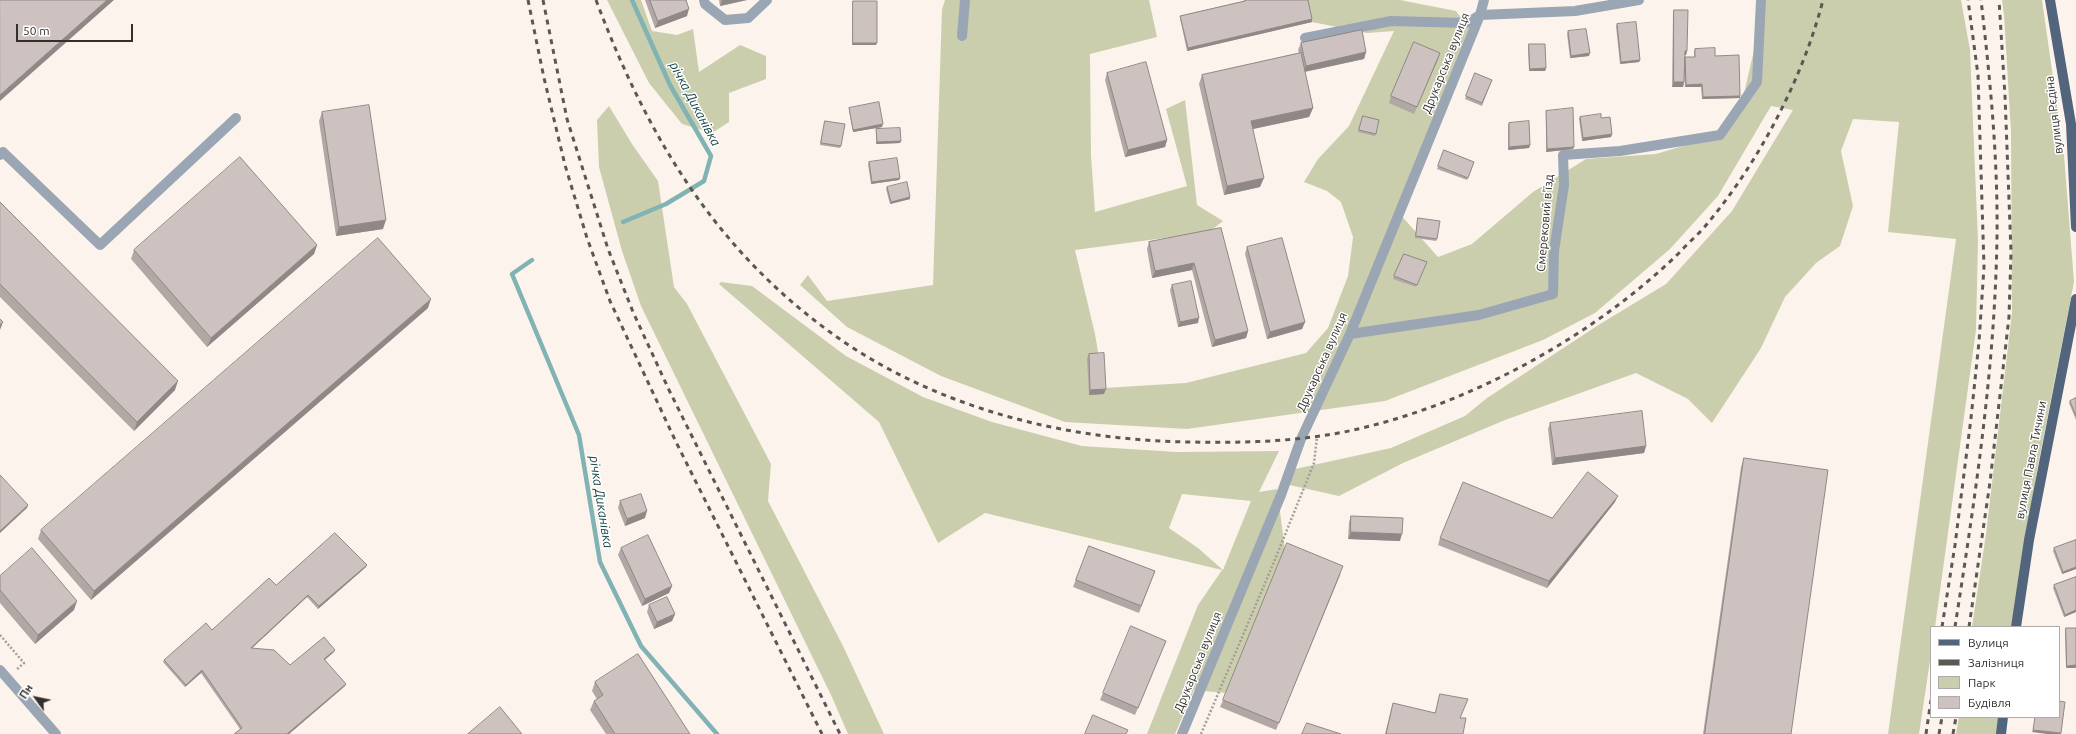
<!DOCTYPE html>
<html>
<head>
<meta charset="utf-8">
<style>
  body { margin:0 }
  #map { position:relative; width:2076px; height:734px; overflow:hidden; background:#fcf4ec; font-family:Ubuntu,sans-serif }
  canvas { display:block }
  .legend { position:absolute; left:1930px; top:626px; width:130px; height:92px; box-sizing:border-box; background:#fff; border:1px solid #adacab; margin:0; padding:5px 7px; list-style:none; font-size:12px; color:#322f2c }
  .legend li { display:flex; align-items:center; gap:8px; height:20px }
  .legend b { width:20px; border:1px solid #adacab }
  .north { position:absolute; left:16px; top:678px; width:40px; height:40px; -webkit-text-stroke:3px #fff; paint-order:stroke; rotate:303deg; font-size:11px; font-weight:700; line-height:16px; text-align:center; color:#322f2c }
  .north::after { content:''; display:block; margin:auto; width:14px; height:18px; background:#322f2c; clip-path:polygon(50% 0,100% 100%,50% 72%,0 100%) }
  .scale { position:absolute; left:16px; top:24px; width:117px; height:18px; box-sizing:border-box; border:2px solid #322f2c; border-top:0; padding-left:5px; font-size:12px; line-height:14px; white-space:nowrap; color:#322f2c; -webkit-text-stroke:3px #fff; paint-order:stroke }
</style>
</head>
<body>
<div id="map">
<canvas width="2076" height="734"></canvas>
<ul class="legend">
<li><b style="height:5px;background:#52657d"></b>Вулиця</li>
<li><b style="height:5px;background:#5b5753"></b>Залізниця</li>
<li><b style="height:11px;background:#cacead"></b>Парк</li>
<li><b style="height:11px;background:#cec2c0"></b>Будівля</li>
</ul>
<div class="north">Пн</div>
<div class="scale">50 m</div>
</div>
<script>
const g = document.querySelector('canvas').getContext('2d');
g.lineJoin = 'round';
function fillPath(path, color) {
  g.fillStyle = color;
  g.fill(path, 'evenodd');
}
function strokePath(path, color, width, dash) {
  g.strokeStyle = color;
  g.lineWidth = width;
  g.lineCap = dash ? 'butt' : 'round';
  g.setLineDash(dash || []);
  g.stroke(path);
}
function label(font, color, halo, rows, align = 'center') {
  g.font = font + ' Ubuntu,sans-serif';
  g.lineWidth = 3;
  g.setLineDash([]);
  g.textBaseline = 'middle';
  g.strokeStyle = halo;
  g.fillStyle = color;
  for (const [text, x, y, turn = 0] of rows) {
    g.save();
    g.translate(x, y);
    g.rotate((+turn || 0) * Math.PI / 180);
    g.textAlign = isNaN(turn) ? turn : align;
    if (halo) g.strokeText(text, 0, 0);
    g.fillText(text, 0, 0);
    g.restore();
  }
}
fillPath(new Path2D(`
  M607 0H641L652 31 677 35 693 29 699 72 740 45 766 56V79L729 93V122L712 133 682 124 649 83Z
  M945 0H1149L1157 37 1090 54 1091 155 1095 212 1187 186 1166 109 1185 100 1197 205 1223 221 1209 232 1075 250 1095 334 1104 388 1186 383 1306 353 1328 328 1348 276 1353 237 1341 202 1327 191 1304 182 1318 159 1349 126 1394 31 1367 33 1312 22 1296 0H1400L1456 11 1473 34 1399 213 1438 257 1472 244 1533 192 1586 159 1656 154 1720 135 1742 102 1760 24 1761 0H1961L1970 50 1978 241 1976 330 1935 627H1931V654L1919 734H1888L1956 239 1888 232 1899 122 1853 119 1841 151 1853 206 1840 246 1816 263 1785 297 1761 348 1712 423 1688 399 1636 373 1505 420 1403 463 1339 496 1285 484 1295 469 1391 448 1465 416 1487 398 1600 324 1666 284 1732 211 1793 110 1771 106 1718 196 1670 249 1595 313 1543 340 1385 401 1187 429 1065 422 941 376 847 327 800 285 808 275 827 301 933 285 942 9Z
  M2002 0H2042L2064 155 2074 282 2037 470 2015 627H1972L1986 534 2012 313 2011 132 2004 15Z
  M609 106 632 144 658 181 674 287 687 304 771 464 768 501 843 646 884 734H848L831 695 641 306 622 251 599 167 597 120Z
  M721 282 752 286 846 356 923 397 992 422 1082 446 1177 452 1279 451 1259 492 1277 489 1285 550 1226 693 1194 690 1175 734H1147L1198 605 1222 570 985 513 938 543 879 422 719 284ZM1182 494 1251 501 1223 570 1198 548 1169 528Z
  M1959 717H2003L2000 734H1956Z`), '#cacead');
strokePath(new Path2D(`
  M623 222 666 204 704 181 711 156 670 85 632 0
  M532 260 512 274 579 435 600 562 641 646 717 734`), '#81b3b4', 4.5);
strokePath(new Path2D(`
  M0 635 24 663 16 670
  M1201 734 1274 562 1314 463 1317 437`), '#a49e99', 2.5, [2, 2]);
strokePath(new Path2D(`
  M704 0 705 4 725 20 748 18 767 0
  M962 36 965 0
  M1305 38 1391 21 1467 23 1480 15 1575 11 1639 0
  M0 155 3 152 100 245 236 118
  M1350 334 1479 315 1553 294 1554 251 1564 185 1563 155 1620 151 1720 135 1757 82 1761 0
  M0 670 56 734
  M1182 734 1281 495 1301 439 1350 334 1480 15 1484 0`), '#9ba6b4', 10);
strokePath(new Path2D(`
  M2050 0 2071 124 2076 227
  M2016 627 2029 540 2076 299
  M2001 734 2003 717`), '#52657d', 10);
strokePath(new Path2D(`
  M528 0 544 78 565 165 587 238 610 301 676 442 822 734
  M543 0 567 119 608 249 633 312 669 390 840 734
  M596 0C649 141 720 258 847 344 948 411 1069 440 1189 442 1241 443 1292 442 1344 432 1463 408 1592 338 1679 253 1688 243 1699 234 1707 224 1759 162 1803 78 1823 0
  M1942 627 1955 545 1971 418 1979 342 1984 267 1978 75 1968 0
  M1955 627C1975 498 1995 368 1997 237 1998 158 1990 78 1981 0
  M1969 627 1990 482 2009 317 2011 252 2005 96 1999 0
  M1926 734 1931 700
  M1939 734 1942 717
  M1953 734 1956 717`), '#5b5753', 3, [5, 5]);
fillPath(new Path2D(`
  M645 0H686L687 16 655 28Z
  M719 0H747L720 6Z
  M1244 0H1308L1312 19V22L1187 51 1180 18V16L1244 1Z
  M853 1 876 45H852L853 3Z
  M1674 10 1687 51 1686 55H1685V58L1694 57V51L1695 49 1715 56 1740 96V98L1702 99 1701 87H1685L1684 72V82L1683 87H1672L1673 14Z
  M1617 24 1640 60 1639 62 1620 64 1616 26Z
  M1568 31 1589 56 1570 58 1567 34Z
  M1301 43 1366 52 1364 59 1305 72 1313 108 1309 117 1253 129 1260 187 1224 195 1199 84 1202 75 1299 53 1298 50Z
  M1529 44 1546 68 1545 71H1529L1528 47Z
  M1438 59 1414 114 1389 103 1391 96Z
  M1107 73 1167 140 1165 147 1125 157 1105 80Z
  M1475 73 1492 80 1482 106 1465 99Z
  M849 108 882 127 853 132 849 110Z
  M1546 111 1573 149 1546 152Z
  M322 112 383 229 336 236 319 121Z
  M1363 116 1379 120 1375 136 1358 132Z
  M1580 117 1601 118 1612 134 1611 137 1582 141 1579 119Z
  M825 121 841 146 840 148 820 145Z
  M1509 123 1530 145 1529 148 1508 150V125Z
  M876 129 901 141 900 143 876 144Z
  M1444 150 1474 162 1467 180 1437 169Z
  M869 162 900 178 899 180 871 184 868 164Z
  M887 187 910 197V199L890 204 886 189Z
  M0 202 175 390 134 431 0 297Z
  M1418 218 1437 239 1436 241 1415 238Z
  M1221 228 1248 331 1246 338 1212 347 1192 270 1152 278 1147 249 1149 242Z
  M317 245 314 254 207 347 131 259 134 250Z
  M1247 247 1305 322 1302 329 1267 339 1245 254Z
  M1404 254 1427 262 1416 287 1393 279Z
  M1172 285 1198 323 1178 327 1170 290Z
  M428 308 91 600 38 539 41 530Z
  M1089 354 1104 394 1089 395 1087 358Z
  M2076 398V420L2069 403 2070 401Z
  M1550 423 1646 446 1644 453 1552 465 1548 429Z
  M1744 458 1791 734H1703L1741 467Z
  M620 501 645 518 625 526 618 508Z
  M1615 502 1547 588 1438 545 1440 538 1552 518Z
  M1351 516 1400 541 1348 539 1349 522Z
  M2076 540V569L2062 574 2053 551 2054 548Z
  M1089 546 1155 571 1139 613 1073 587Z
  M621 548 672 586 669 593 642 606 618 555Z
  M366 567 318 609 307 597 252 648 290 665 334 652 325 660 345 686 289 734H234L240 729 201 673 185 687 163 662 164 660 212 630 276 585Z
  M1341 573 1276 730 1220 707 1223 700Z
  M0 576 74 610 35 644 0 603Z
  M2076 577V612L2064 617 2053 588 2054 585Z
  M649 605 675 614 672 621 654 629 647 612Z
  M2066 628H2076V668H2066L2065 630Z
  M1166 641 1135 715 1100 700 1103 693Z
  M595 682 690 734H606L590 710 594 701 597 699 592 691Z
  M1440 694 1460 718 1463 734H1385L1391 710 1393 703 1435 713Z`), '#b1a7a5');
fillPath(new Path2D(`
  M107 0H114L0 101V95Z
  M722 0H747L720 6Z
  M689 9 687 16 655 28 658 21Z
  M1312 19V22L1187 51 1188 48Z
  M853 43H877L876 45H852Z
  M1685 51H1687L1686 55H1683Z
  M1366 52 1364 59 1303 72 1306 66Z
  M1440 53 1438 59 1414 114 1417 107Z
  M1590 53 1589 56 1570 58 1571 56Z
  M1640 60 1639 62 1620 64 1621 62Z
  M1546 68 1545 71H1529L1530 69Z
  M1674 82H1684L1683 87H1672Z
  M1702 84 1701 87H1685L1686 85Z
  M1740 96V98L1702 99 1703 97Z
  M1313 108 1309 117 1248 130 1251 121Z
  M883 124 882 127 853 132V130Z
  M1612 134 1611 137 1582 141 1583 138Z
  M1167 140 1165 147 1125 157 1128 150Z
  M901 141 900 143 876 144 877 142Z
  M1530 145 1529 148 1508 150 1509 147Z
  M1574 147 1573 149 1546 152 1547 149Z
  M900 178 899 180 871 184 872 182Z
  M1264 178 1260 187 1224 195 1227 186Z
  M910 197V199L890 204 891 202Z
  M386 220 383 229 336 236 339 227Z
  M317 245 314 254 207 347 211 338Z
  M1194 263 1192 270 1152 278 1155 271Z
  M431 299 428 308 91 600 94 591Z
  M1199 318 1198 323 1178 327 1180 322Z
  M3 322 0 330V325Z
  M1305 322 1302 329 1267 339 1270 332Z
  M1248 331 1246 338 1212 347 1215 340Z
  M178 381 175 390 134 431 137 422Z
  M1106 389 1104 394 1089 395 1090 390Z
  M1646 446 1644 453 1552 465 1555 458Z
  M1618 496 1615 502 1547 588 1549 581Z
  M28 505 27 508 0 533V531Z
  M647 511 645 518 625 526 627 519Z
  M1351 532 1402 534 1400 541 1348 539Z
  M367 565 366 567 318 609 319 606Z
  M2076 567V569L2062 574 2063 572Z
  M672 586 669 593 642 606 645 599Z
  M308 595 307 597 250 650 251 648Z
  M77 601 74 610 35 644 38 635Z
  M2076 610V612L2064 617 2065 615Z
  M675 614 672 621 654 629 657 622Z
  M335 650 334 652 323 661 324 659Z
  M2076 665V668H2066L2067 666Z
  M202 670 201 673 185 687 186 685Z
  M346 684 345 686 289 734H287Z
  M2033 730 2061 733V734H2047L2032 732Z`), '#908886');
const building = new Path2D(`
  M0 0H107L0 95Z
  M650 0H686L689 9 658 21Z
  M1245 0H1308L1312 19 1188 48 1180 16 1245 1Z
  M853 1H877V43H853Z
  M1674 10H1688L1687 51H1685L1684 82H1674Z
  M1636 22 1640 60 1621 62 1617 24Z
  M1586 29 1590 53 1571 56 1568 31Z
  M1362 30 1366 52 1306 66 1301 43Z
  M1414 42 1440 53 1417 107 1391 96Z
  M1529 44H1545L1546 68 1530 69Z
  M1715 48V56L1739 55 1740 96 1703 97 1702 84 1686 85 1685 57H1695V49Z
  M1301 53 1313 108 1251 121 1264 178 1227 186 1202 75Z
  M1146 62 1167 140 1128 150 1107 73Z
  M1475 73 1492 80 1482 103 1466 96Z
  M879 102 883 124 853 130 849 108Z
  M369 105 386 220 339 227 322 112Z
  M1573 108 1574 147 1547 149 1546 111Z
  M1601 114V118L1610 117 1612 134 1583 138 1580 117Z
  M1363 116 1379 120 1376 134 1359 130Z
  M825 121 845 124 841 146 821 143Z
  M1529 121 1530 145 1509 147V123Z
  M900 128 901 141 877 142 876 129Z
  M1444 150 1474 162 1468 178 1438 166Z
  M240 157 317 245 211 338 134 250Z
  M897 158 900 178 872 182 869 162Z
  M907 182 910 197 891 202 887 187Z
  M0 202 178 381 137 422 0 284Z
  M1418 218 1440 221 1437 239 1416 236Z
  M1221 228 1248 331 1215 340 1194 263 1155 271 1149 242Z
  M378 238 431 299 94 591 41 530Z
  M1282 238 1305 322 1270 332 1247 247Z
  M1404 254 1427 262 1417 285 1394 276Z
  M1191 281 1199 318 1180 322 1172 285Z
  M0 319 3 322 0 325Z
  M1104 353 1106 389 1090 390 1089 354Z
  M2076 398V416L2070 401Z
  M1642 411 1646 446 1555 458 1550 423Z
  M1744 458 1828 470 1791 734H1705Z
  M1588 472 1618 496 1549 581 1440 538 1463 482 1552 518Z
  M0 475 28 505 0 531Z
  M641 494 647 511 627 519 620 501Z
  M1351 516 1403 518 1402 534 1351 532Z
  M335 533 367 565 319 606 308 595 251 648 274 650 290 665 324 637 335 650 324 659 346 684 287 734H234L242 728 202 670 186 685 164 660 206 623 212 630 269 578 276 585Z
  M648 535 672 586 645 599 621 548Z
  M2076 540V567L2063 572 2054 548Z
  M1287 543 1343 566 1279 723 1223 700Z
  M1089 546 1155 571 1141 606 1076 580Z
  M32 548 77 601 38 635 0 590V576Z
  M2076 577V610L2065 615 2054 585Z
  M667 597 675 614 657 622 649 605Z
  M1131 626 1166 641 1138 708 1103 693Z
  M2066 628H2076V665L2067 666Z
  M638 654 690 734H615L594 701 603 695 595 682Z
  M1440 694 1468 699 1460 718H1466L1463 734H1386L1393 703 1435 713Z
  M2059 701 2065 702 2061 733 2033 730 2035 717H2059Z
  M500 707 522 734H468Z
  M1093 715 1128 730 1126 734H1085Z
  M1307 723 1341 734H1302Z`);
fillPath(building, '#cec2c0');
strokePath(building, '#908886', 1);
label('12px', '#322f2c', '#fff', [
  ["Друкарська вулиця",1446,63,-68],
  ["вулиця Рєдіна",2054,115,-97],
  ["Смерековий в'їзд",1545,223,-85],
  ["Друкарська вулиця",1322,362,-66],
  ["вулиця Павла Тичини",2031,460,-79],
  ["Друкарська вулиця",1198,662,-68]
]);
label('italic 13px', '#184647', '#fff', [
  ["річка Диканівка",695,104,62],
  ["річка Диканівка",601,502,81]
]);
</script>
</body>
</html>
